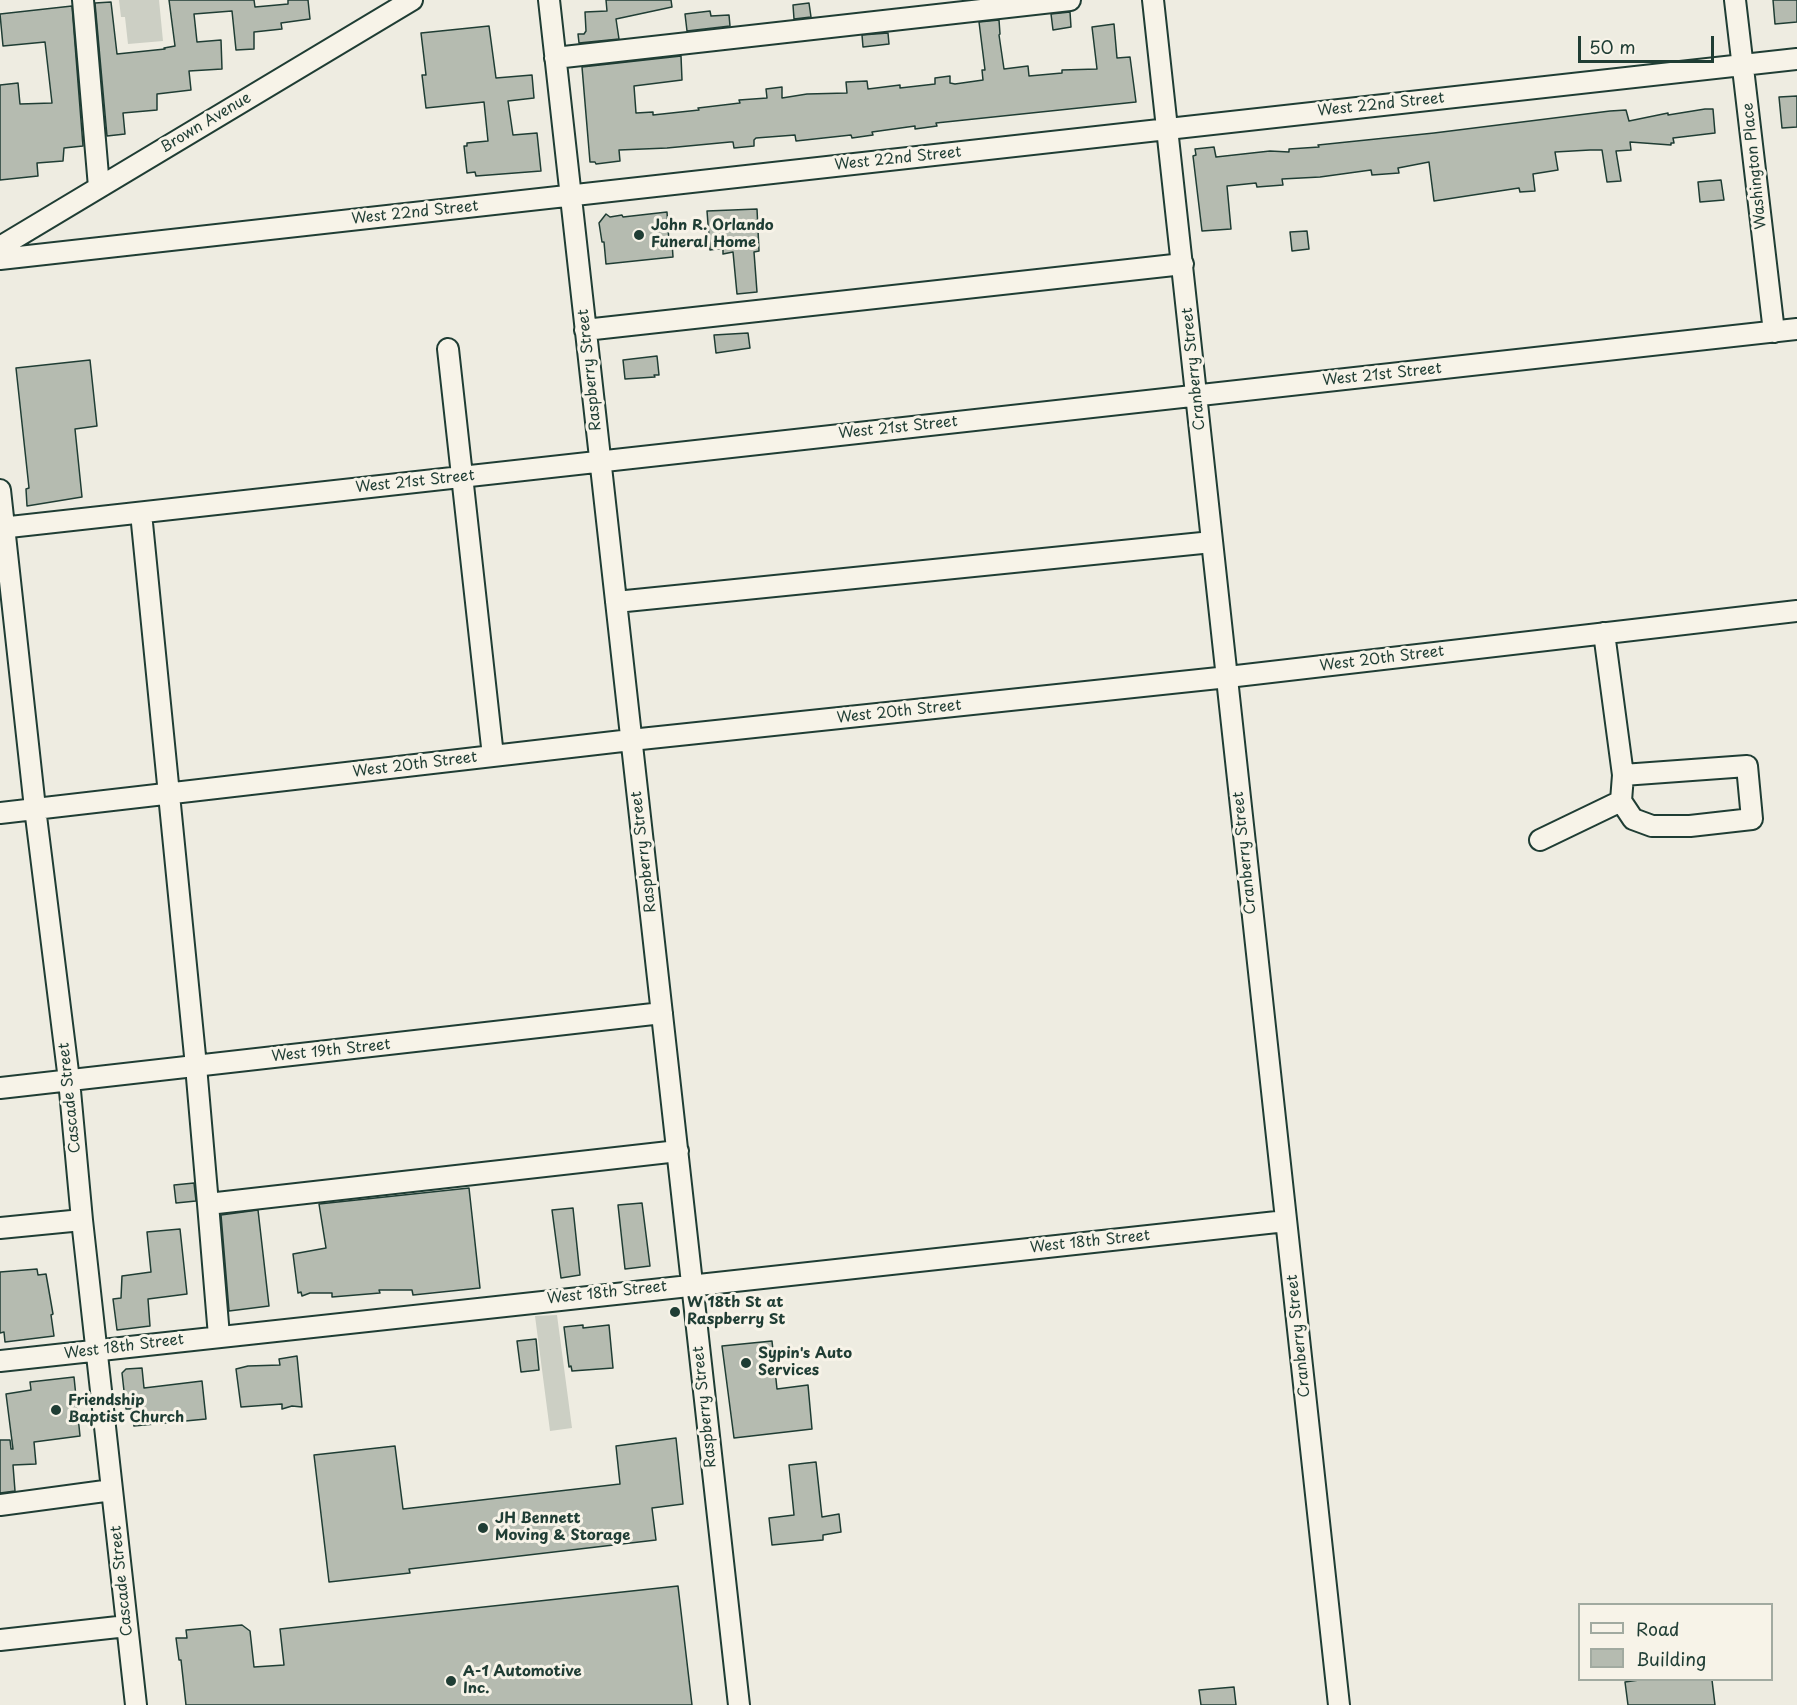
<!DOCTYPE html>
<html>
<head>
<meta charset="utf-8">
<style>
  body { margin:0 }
  #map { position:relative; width:1797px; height:1705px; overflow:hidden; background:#eeece1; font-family:"Playpen Sans",sans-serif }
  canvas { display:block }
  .legend { position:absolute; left:1578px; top:1603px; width:195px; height:78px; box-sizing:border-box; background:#f7f3e8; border:2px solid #a1aaa0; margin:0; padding:8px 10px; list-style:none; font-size:18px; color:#1f3d34 }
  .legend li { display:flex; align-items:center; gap:12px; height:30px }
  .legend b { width:30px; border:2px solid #a1aaa0 }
  .scale { position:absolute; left:1578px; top:36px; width:136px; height:27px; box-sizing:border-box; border:3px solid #1f3d34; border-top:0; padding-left:8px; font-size:18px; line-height:21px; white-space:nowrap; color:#1f3d34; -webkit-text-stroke:4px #f7f3e8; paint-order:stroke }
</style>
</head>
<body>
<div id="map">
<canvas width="1797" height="1705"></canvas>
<ul class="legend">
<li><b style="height:8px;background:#f7f3e8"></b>Road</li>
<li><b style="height:16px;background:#b5bbb0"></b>Building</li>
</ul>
<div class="scale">50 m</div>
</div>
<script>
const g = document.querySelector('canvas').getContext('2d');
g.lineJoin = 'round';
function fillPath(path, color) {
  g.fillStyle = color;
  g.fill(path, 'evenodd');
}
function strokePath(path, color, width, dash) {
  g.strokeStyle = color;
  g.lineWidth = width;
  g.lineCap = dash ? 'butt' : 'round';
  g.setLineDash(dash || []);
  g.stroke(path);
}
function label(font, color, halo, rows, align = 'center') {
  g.font = font + ' "Playpen Sans",sans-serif';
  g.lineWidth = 6;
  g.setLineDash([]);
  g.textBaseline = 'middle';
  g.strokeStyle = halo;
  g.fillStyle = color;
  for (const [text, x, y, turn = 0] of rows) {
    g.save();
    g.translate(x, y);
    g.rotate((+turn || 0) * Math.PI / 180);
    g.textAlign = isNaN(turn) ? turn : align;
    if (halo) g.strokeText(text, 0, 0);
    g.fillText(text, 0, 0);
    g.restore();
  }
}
fillPath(new Path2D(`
  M119 0H159L163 41 128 44 125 17H121Z
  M557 1315 572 1428 550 1431 535 1316Z`), '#cccfc4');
const building = new Path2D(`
  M169 0H254L255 7 288 4V0H308L310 19 281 23 282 29 254 32V49L236 50 232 11 194 14 197 42 221 40 222 69 189 71 191 90 157 94V110L123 113 125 134 107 136 95 3 111 2 117 54 165 49 164 48 175 46Z
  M606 0H671L672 7 616 19 619 39 579 43 578 34H584L586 31 585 12 607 11Z
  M1773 0H1797V22L1775 24Z
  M809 3 811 17 794 19 793 5Z
  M72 6 83 146 64 148 63 161 37 163 38 176 0 180V85L18 83 20 104 52 103 45 42 3 46 0 14Z
  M710 11 711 16 729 15 730 26 687 31 685 14Z
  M1070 12 1071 27 1053 30 1051 14Z
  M999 20 1000 34 999 35 1004 69 1028 66 1029 76 1062 73V70L1097 69 1092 27 1114 24 1117 58 1130 57 1136 102 936 123 937 126 915 129V126L872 132 873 135 852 138 851 135 796 141 795 135 756 138 754 140V146L734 148 733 142H730L667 148 619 150 620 161 596 164 595 162H590L582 67 681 56 682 80 634 86 636 113 653 112V115L699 110 698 108 740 103 739 100 767 98 766 89 782 87V98L807 94 847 93 846 82 867 81 868 89 900 85V88L935 84V78L950 76V83L955 84 983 80 982 70H985L979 22Z
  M489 26 496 78 532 75 534 98 508 101 513 135 537 133 541 171 476 176 475 172 467 173 464 146H467V143L488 141 484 102 426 108 422 75H426L421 33Z
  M888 33 889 44 863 47 862 35Z
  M1797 96V127L1782 128 1779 97Z
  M1705 109H1713L1715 133 1673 138 1674 143H1671V145L1630 142 1631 150 1616 151 1621 181 1607 182 1602 150H1590L1555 152 1558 170 1533 174 1535 191 1520 192 1519 188 1434 201 1429 162 1398 168 1399 173 1372 175 1371 170 1320 177 1282 179 1283 185 1257 187 1256 183 1227 186 1231 229 1202 231 1193 156 1196 155 1195 149 1214 147 1216 157 1270 151 1289 152V149L1319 147 1318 145 1434 133 1610 111 1626 110 1629 121 1668 113V115Z
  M1721 180 1724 200 1700 202 1698 182Z
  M757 209 759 251 754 252 757 292 737 294 733 252 723 254V248L710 250 707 211Z
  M667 212 669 242H672L673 257 606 264 604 242H602L599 223 606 214 610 217 622 215 623 217Z
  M1307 231 1309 249 1292 251 1290 232Z
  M748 333 750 348 716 353 714 335Z
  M657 356 659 375H654L655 377 625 379 623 360Z
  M90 360 97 426 75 429 82 497 27 506 26 489 29 488 16 368Z
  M194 1183 196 1201 176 1203 174 1185Z
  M469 1188 480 1288 413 1295 412 1290H379L380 1293 332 1297V1293H310L302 1296 301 1292 298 1293 293 1254 326 1248 319 1204Z
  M642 1203 650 1266 625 1269 618 1205Z
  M573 1208 580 1275 561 1278 552 1210Z
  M258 1210 269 1306 229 1311 221 1215Z
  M180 1229 187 1294 148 1299 150 1326 117 1330 113 1299 121 1298 122 1276 151 1272 147 1232Z
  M37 1269 38 1275 46 1274 53 1314 51 1315 54 1336 5 1342 4 1332 0 1333V1272Z
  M583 1325V1328L609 1325 613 1368 572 1371 571 1366 569 1367 564 1327Z
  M536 1339 539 1370 521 1372 517 1341Z
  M772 1341 777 1389 808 1385 812 1429 734 1438 722 1346Z
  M297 1356 302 1407 292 1406 282 1409V1404L241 1407 236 1369 248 1366 280 1365 279 1359Z
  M142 1368 144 1388 202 1381 206 1419 134 1426 131 1409H126L122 1373 126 1369Z
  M74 1377 80 1436 34 1442 36 1464 13 1465 15 1491 0 1493V1440H10L11 1449H13L6 1394 31 1390 30 1382Z
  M676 1438 683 1504 652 1508 656 1540 409 1569 410 1573 329 1582 314 1455 395 1446 403 1509 620 1484 616 1446Z
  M816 1462 822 1517 839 1514 841 1532 823 1535V1540L772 1545 769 1518 794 1515 789 1465Z
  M678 1586 692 1705H186L181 1660H179L176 1638H187L186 1630 242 1625 250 1631 254 1667 284 1665 280 1629Z
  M1639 1680H1712L1715 1705H1628L1625 1682Z
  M1234 1687 1236 1705H1201L1199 1690Z`);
fillPath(building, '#b5bbb0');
strokePath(building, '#1f3d34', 1.5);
const minor = new Path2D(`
  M83 0 99 187
  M549 0 739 1705
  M1153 0 1339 1705
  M1735 0 1774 332
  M555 58 1070 0
  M0 247 412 0
  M0 259 1797 59
  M585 330 1183 264
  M448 349 493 756
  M0 490 35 808 69 1080 82 1220 136 1705
  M141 513 196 1066 208 1204 678 1151
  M0 528 1797 329
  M616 602 1212 542
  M1604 633 1623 775 1621 801 1633 819 1652 826H1690L1752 819 1747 766 1623 775
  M0 813 631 740 1228 677 1797 611
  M1540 840 1621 801
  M0 1088 662 1013
  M208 1204 219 1336
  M0 1228 82 1220
  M0 1361 1286 1221
  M0 1505 112 1490
  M0 1640 127 1626`);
strokePath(minor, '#1f3d34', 24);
strokePath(minor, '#f7f3e8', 20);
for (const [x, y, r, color] of [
  [639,235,6,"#1f3d34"],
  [675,1312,6,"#1f3d34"],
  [746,1363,6,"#1f3d34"],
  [56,1410,6,"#1f3d34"],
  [483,1528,6,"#1f3d34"],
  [451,1681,6,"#1f3d34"]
]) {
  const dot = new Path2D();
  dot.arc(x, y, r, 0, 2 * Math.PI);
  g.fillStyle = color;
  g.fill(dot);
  strokePath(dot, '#f7f3e8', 2);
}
label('15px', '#1f3d34', '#f7f3e8', [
  ["West 22nd Street",1381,105,-6],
  ["Brown Avenue",206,123,-31],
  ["West 22nd Street",898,159,-6],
  ["Washington Place",1755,166,-96],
  ["West 22nd Street",415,213,-6],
  ["Cranberry Street",1194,369,-96],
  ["Raspberry Street",590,370,-96],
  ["West 21st Street",1382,375,-6],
  ["West 21st Street",898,428,-6],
  ["West 21st Street",415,482,-6],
  ["West 20th Street",1382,659,-7],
  ["West 20th Street",899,712,-6],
  ["West 20th Street",415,765,-7],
  ["Raspberry Street",644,852,-97],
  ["Cranberry Street",1245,853,-96],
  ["West 19th Street",331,1051,-6],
  ["Cascade Street",70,1098,-96],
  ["West 18th Street",1090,1242,-6],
  ["West 18th Street",607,1293,-6],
  ["Cranberry Street",1299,1336,-96],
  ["West 18th Street",124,1347,-7],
  ["Raspberry Street",705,1407,-96],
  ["Cascade Street",122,1581,-96]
]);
label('bold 15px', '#1f3d34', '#f7f3e8', [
  ["John R. Orlando",651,226],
  ["Funeral Home",651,243],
  ["W 18th St at",687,1303],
  ["Raspberry St",687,1320],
  ["Sypin's Auto",758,1354],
  ["Services",758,1371],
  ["Friendship",68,1401],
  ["Baptist Church",68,1418],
  ["JH Bennett",495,1519],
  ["Moving & Storage",495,1536],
  ["A-1 Automotive",463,1672],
  ["Inc.",463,1689]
], 'left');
</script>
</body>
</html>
